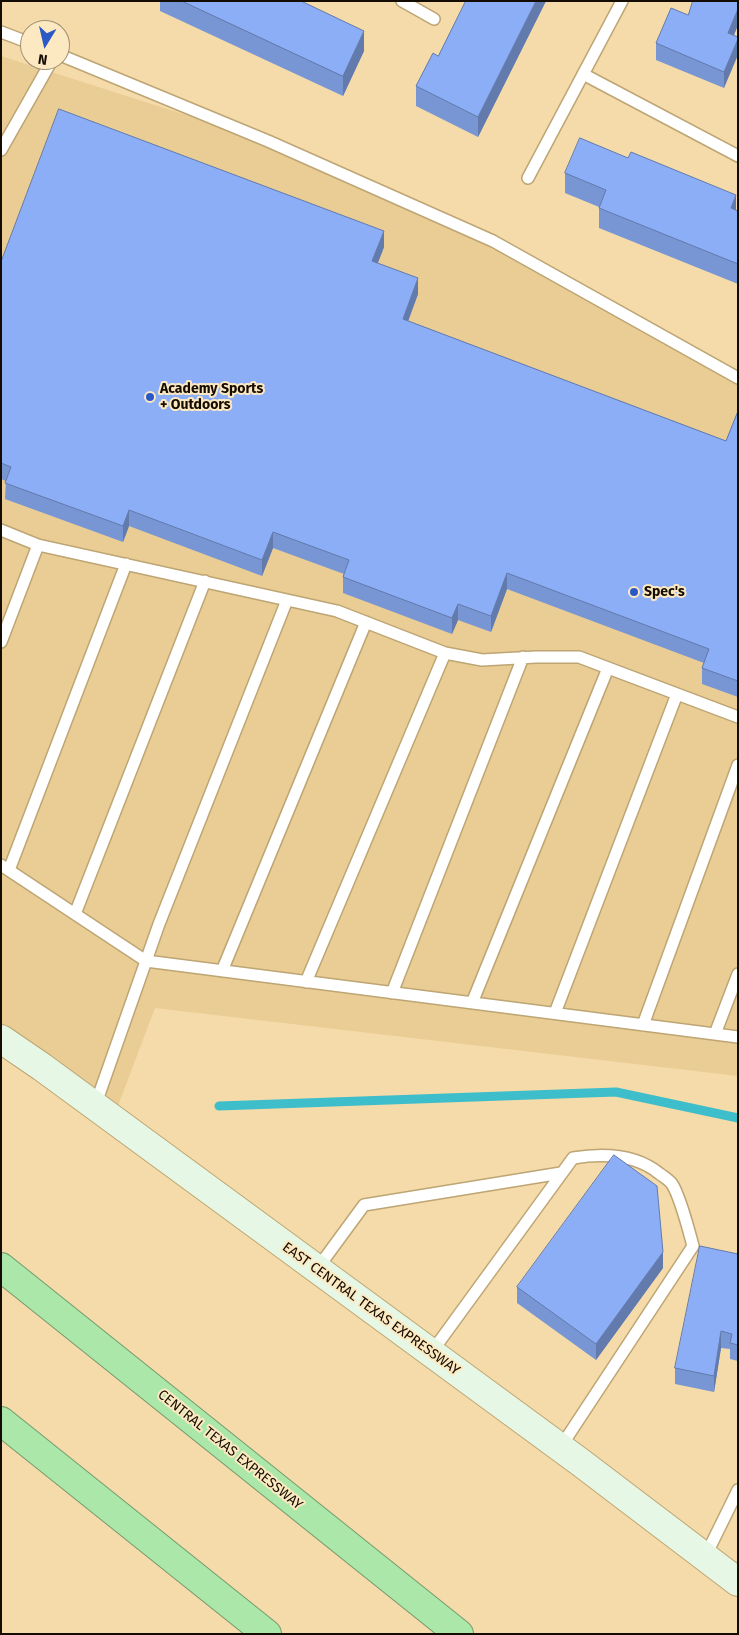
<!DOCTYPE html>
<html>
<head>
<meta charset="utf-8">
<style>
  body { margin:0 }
  #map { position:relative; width:739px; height:1635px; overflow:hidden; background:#f4dba9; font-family:"Fira Sans",sans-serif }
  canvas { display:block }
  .frame { position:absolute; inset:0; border:2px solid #140c00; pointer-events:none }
  .north { position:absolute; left:20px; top:20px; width:50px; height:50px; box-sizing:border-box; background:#fde9c1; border:1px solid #a09174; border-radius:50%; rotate:189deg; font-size:14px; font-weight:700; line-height:20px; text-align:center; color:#140c00 }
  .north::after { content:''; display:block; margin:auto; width:18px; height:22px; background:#2b58c7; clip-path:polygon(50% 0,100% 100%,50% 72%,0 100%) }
</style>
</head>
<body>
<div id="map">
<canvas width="739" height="1635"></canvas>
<div class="frame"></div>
<div class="north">N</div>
</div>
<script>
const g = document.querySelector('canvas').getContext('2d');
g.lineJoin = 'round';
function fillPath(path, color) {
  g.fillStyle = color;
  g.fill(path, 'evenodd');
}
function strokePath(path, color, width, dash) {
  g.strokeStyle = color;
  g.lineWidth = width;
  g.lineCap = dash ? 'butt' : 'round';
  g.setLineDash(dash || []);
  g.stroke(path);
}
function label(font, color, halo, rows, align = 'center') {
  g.font = font + ' "Fira Sans",sans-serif';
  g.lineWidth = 4;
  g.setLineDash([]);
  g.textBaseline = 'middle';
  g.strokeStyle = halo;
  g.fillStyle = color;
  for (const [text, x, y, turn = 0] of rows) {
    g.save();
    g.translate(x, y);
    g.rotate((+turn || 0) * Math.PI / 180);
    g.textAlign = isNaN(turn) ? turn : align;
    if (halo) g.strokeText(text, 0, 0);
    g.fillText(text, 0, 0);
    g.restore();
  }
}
fillPath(new Path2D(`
  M1 56 268 141 493 241 738 373V1076L155 1008 113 1119 1 1025Z`), '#eacd94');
strokePath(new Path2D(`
  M219 1106 616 1092 738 1118`), '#3ebeca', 9);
const service = new Path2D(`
  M402 1 434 19
  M1 32 30 43
  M60 55 268 141 493 241 738 378
  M583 74 738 156
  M1 150 52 60
  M528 178 622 1
  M1 530 38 545 337 611 445 653 482 660 536 657H579L738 717
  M1 642 38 545
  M1 865 146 961 738 1037
  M9 870 126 564
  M75 914 205 581
  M222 971 366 622
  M306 982 445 653
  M392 993 523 657
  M472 1003 608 668
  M555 1013 677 694
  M643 1025 738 765
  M715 1034 738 974
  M95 1106 159 924 287 600
  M317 1269 364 1205 561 1173
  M431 1353 573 1158C603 1153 636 1154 660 1174 664 1177 669 1180 672 1184 680 1196 689 1231 693 1246L560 1448
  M705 1557 738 1490`);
const secondary = new Path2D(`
  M1 1039 42 1067 580 1462 738 1582`);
const motorway = new Path2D(`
  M1 1267 459 1634
  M1 1421 267 1634`);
strokePath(service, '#bda574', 14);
strokePath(secondary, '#bda574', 30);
strokePath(motorway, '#769a6e', 30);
strokePath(service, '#fff', 11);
strokePath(secondary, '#e6f8e5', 28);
strokePath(motorway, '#abe7a9', 28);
fillPath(new Path2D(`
  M160 1H301L364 51 343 96 160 11Z
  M546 1 478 137 416 106V86L438 56Z
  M738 1V25L734 35 724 88 656 60V43L688 15Z
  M565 173 738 211V284L599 228V207L565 193Z
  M384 247 378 263 418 294 408 321 726 441 738 411V697L702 684V668L704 663 507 589 491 632 458 620 452 634 343 593V577L344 574 273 548 262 576 129 526 123 542 5 499 6 481 1 479V262Z
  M738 1254V1361L730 1359V1349L721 1348 714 1392 675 1384V1368Z
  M663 1268 596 1360 517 1303V1287Z`), '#7896d4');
fillPath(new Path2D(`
  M536 1H546L478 137V117Z
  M738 9V25L728 49V33Z
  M364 31V51L343 96V76Z
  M738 39V55L724 88V72Z
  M736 195V215L731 208Z
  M384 231V247L372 277V261Z
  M418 278V294L403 335V319Z
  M129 510V526L123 542V526Z
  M273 532V548L262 576V560Z
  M507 573V589L491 632V616Z
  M458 604V620L452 634V618Z
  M663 1252V1268L596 1360V1344Z
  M721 1331V1348L714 1392V1376Z`), '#627aac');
const building = new Path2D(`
  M182 1H301L364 31 343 76Z
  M466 1H536L478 117 416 86 433 53 438 56Z
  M693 1H738V9L728 33 738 37V39L724 72 656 43 671 8 688 15Z
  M59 109 384 231 372 261 418 278 403 319 726 441 738 411V681L702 668 709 649 507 573 491 616 458 604 452 618 343 577 349 560 273 532 262 560 129 510 123 526 5 483 11 467 1 463V262Z
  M580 138 628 158 631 152 736 195 731 208 738 211V264L599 208 606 190 565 173Z
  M614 1155 657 1186 663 1252 596 1344 517 1287Z
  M700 1246 738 1254V1345L730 1343 732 1334 721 1331 714 1376 675 1368Z`);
fillPath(building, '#8caef6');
strokePath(building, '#627aac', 1);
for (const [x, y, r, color] of [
  [150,397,5,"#2b58c7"],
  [634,592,5,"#2b58c7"]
]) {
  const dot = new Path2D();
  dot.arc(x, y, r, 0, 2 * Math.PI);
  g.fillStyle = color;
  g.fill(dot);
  strokePath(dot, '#fde9c1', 2);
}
label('bold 14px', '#140c00', '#fde9c1', [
  ["Academy Sports",160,389],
  ["+ Outdoors",160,405],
  ["Spec's",644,592]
], 'left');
label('14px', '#140c00', '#fde9c1', [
  ["EAST CENTRAL TEXAS EXPRESSWAY",371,1309,36],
  ["CENTRAL TEXAS EXPRESSWAY",230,1450,39]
]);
</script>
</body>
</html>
